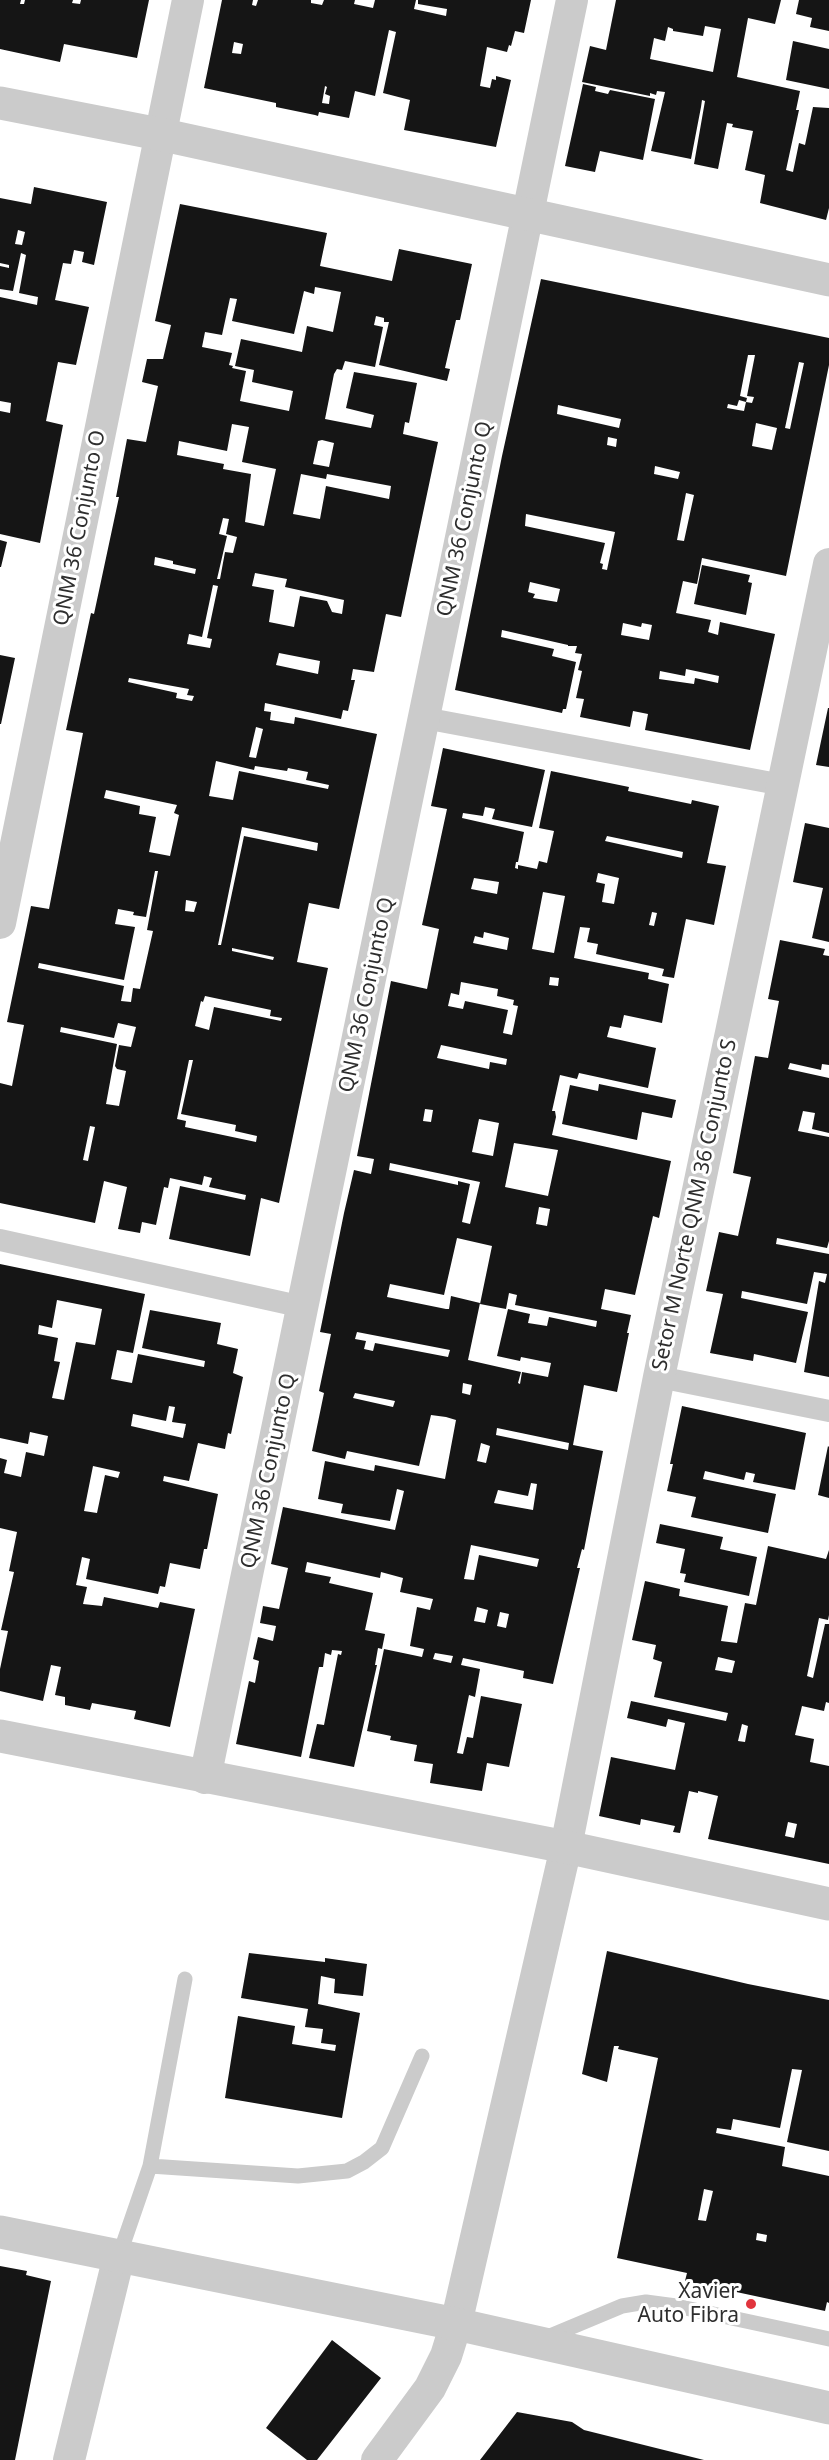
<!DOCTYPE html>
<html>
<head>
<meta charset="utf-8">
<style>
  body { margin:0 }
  canvas { display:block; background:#fff }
</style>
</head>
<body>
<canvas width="829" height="2460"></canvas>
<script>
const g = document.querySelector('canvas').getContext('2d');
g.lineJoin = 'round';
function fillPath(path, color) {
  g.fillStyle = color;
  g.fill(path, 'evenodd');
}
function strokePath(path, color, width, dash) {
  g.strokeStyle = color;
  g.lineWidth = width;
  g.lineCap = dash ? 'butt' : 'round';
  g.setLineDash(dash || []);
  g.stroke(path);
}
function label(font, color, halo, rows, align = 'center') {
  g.font = font + ' "Noto Sans",sans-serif';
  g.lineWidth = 6;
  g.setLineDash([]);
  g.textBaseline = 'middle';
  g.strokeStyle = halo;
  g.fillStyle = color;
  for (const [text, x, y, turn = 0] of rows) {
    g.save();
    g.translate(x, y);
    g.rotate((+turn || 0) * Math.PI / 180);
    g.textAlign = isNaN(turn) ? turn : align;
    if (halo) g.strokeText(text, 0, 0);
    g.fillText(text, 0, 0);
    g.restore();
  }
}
fillPath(new Path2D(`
  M0 0H21L20 4H24L25 0H73L72 3 80 4 81 0H149L137 58 64 44 60 62 0 49Z
  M222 0H253L252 5 256 6 258 0H311V3L322 5 324 0H355L354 4 373 8 375 0H416L414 9 446 16 447 9 418 4V0H531L524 33 515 31 511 46 509 45 507 52 487 47 480 86 490 88 492 79 496 80V76L511 80 496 147 404 130 410 100 383 93 396 32 389 30 375 96 355 91 349 118 319 112 318 116 315 115 276 107V103L204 88ZM234 42 243 44 241 54 232 53ZM325 86 327 87 325 94 330 96 329 104 322 103Z
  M616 0H781L775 24 748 18 737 77 800 91 796 110H799L786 170 793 172 799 143 805 145 813 107 829 108V208L826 220 760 203 765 175 745 170 753 131 732 127 733 124 727 123 718 169 694 164 705 101 702 100 701 107 691 159 651 151 665 92 657 91 656 95 650 93V96L582 82 590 46 606 50ZM705 26 721 29 713 72 650 59 654 38 665 41 668 27 673 29V31L703 36Z
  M799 0H829V31L810 27 812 18 796 14Z
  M793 41 829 49V89L786 80Z
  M583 84 596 87 595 91 608 94 610 90 655 99 643 160 600 151 595 172 565 166Z
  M34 187 107 202 94 265 82 262 84 252 74 250 71 264 63 263 55 300 89 307 76 365 58 362 46 421 63 425 40 543 0 534V411L10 413 11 403 0 401V297L37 305 38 297 19 293 26 255 21 253 13 291 0 289V266L9 268V265L0 263V198L31 204ZM18 230 25 232 22 245 15 244Z
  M180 204 327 233 320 266 392 281 399 249 472 264 460 320H456L445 368 450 369 447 381 379 365 389 322H384V318L376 316 374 325 383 327 375 367 345 361 342 370 337 369 334 374 325 419 371 428 374 415 346 408 354 372 417 383 409 423 405 422 403 434 438 442 401 617 386 614 374 672 353 669 351 680H355L348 711 343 710 341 719 265 703 264 711 271 712 270 720 294 724 295 717 377 734 339 909 309 903 297 962 328 968 279 1203 261 1198 250 1256 169 1239 180 1186 245 1200 246 1195 209 1187 212 1178 204 1176 202 1185 170 1178 168 1188 164 1187 156 1225 142 1222 140 1233 118 1229 127 1187 104 1181 95 1223 0 1203V1083L12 1086 24 1025 7 1022 31 906 49 909 83 733 66 730 91 613 94 614 119 497H116L127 439 146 442 158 386 142 382 147 359H163L171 325 155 321ZM315 287 341 292 333 332 307 326 302 352 241 339 235 366 254 370 252 382 293 391 289 411 240 401 246 371 232 368 233 366 229 365 232 353 202 347 205 332 222 335 230 298 237 299 232 321 294 334 304 291 314 294ZM232 424 249 427 242 462 276 469 264 526 245 522 251 474 223 469 224 464 177 455 179 441 227 451ZM322 440 334 443 329 467 313 464 318 441ZM301 474 326 479 327 474 391 486 389 499 326 486 320 519 293 514ZM223 518 229 519 226 534 237 537 233 553 225 552 220 579H217L227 536 219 534ZM155 557 173 561V564L196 569 195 574 154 565ZM255 573 287 579 285 587 344 600 342 614 332 612 327 601 300 596 294 627 269 622 274 590 252 586ZM213 585 218 586 207 638 212 639 210 648 187 644 189 634 202 637ZM279 653 320 661 318 674 276 665ZM129 678 189 689 187 695 194 696 192 701 176 698 177 693 128 682ZM256 727 263 729 256 758 249 757ZM216 761 254 770 255 766 287 771 288 768 308 772 306 780 329 785 328 789 239 771 233 800 209 796ZM106 790 177 805 174 813 179 815 170 856 149 852 156 817 139 814 140 806 104 798ZM242 827 318 843 317 851 244 836 221 945H218ZM155 871H158L147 930 153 931 140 989 133 988 131 1002 121 1001 124 986 38 968 39 963 124 980 135 927 115 924 118 909 134 912 133 915 146 917ZM186 900 197 902 194 912 185 911ZM232 948 274 957 273 960 232 951ZM205 996 271 1010 270 1016 282 1018 281 1021 214 1007 209 1030 195 1026 201 1001 203 1002ZM118 1023 136 1027 131 1047 119 1045 115 1066 117 1069 126 1071 119 1106 106 1104 117 1044 60 1032 61 1027 114 1038ZM189 1060H193L181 1114 236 1125 235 1131 257 1136 256 1142 185 1127 186 1121 177 1119ZM90 1126 95 1127 88 1161 83 1160Z
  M541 279 829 338V365L786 576 702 558 697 584 683 581 676 613 711 620 708 632 718 635 720 622 775 634 750 750 645 730 648 714 633 711 630 727 580 717 584 699 576 698 582 671 578 670 582 654 575 653 577 646H568V645L502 630 501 637 554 649 552 656 576 662 566 709H563L562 713 455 690 502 456ZM748 355H755L747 396 754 397 752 403 746 402 744 411 727 408 728 404 737 406 739 400 746 402 747 398 740 396ZM799 362 804 363 790 429 785 428ZM558 405 621 419 619 428 557 414ZM756 423 777 428 772 450 752 446ZM608 437 617 439 616 447 607 445ZM655 466 680 472 678 479 654 474ZM686 493 694 495 684 541 677 540ZM526 514 615 532 607 570 602 569 603 564 600 563 605 543 525 526ZM530 582 560 589 557 602 533 598 535 594 528 592ZM623 623 641 627 642 623 652 625 649 640 621 635ZM686 669 719 676 718 683 695 678 694 684 659 679 660 671 685 676Z
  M0 540 7 542 1 567H0Z
  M702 565 750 575 748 582 752 583 746 615 694 604Z
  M0 655 15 658 1 724H0Z
  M828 708H829V767L816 765Z
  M443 748 545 770 532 827 492 819 495 809 485 807 483 816 463 813 462 818 524 832 518 862H516L515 868 518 869V865L537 869 539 861 547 863 554 831 539 828 551 771 629 787 628 791 691 804 692 800 719 806 707 863 726 866 714 925 686 919 674 978 662 976 664 969 596 954 598 944 587 942 590 928 580 927 574 958 649 973 648 979 669 984 662 1023 624 1015 621 1028 610 1026 607 1037 656 1048 648 1088 579 1073 577 1079 560 1075 552 1111H555L556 1117 552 1135 671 1161 659 1218 653 1216 635 1295 605 1289 601 1309 631 1315 627 1333H629L617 1392 584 1385 573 1445 603 1451 584 1550 582 1549 577 1568H580L553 1684 523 1678 524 1671 463 1658 461 1665 480 1669 475 1697 469 1695 457 1753 463 1754 467 1737 473 1738 481 1696 522 1704 509 1767 487 1763 482 1791 430 1783 433 1764 414 1761 417 1745 390 1740 391 1736 367 1731 384 1649 422 1657 424 1649 410 1646 417 1607 430 1610 433 1599 400 1592 403 1578 381 1572 380 1578 307 1562 305 1572 331 1577 329 1583 373 1593 365 1630 385 1634 382 1649 378 1648 375 1665H377L354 1767 309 1758 317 1724 324 1725 338 1654 341 1655 342 1651 332 1650 331 1655 325 1653 323 1667H319L301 1757 236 1744 249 1681 255 1683 259 1661 253 1659 258 1637 273 1641 276 1626 260 1623 263 1606 279 1609 288 1568 271 1564 283 1507 395 1530 404 1491 397 1489 390 1521 341 1513 343 1504 318 1499 325 1461 374 1471 375 1465 445 1479 456 1420 446 1417 431 1415 419 1466 347 1451 345 1459 312 1451 324 1393 319 1391 331 1334 320 1332 344 1213 354 1170 371 1174 374 1159 357 1156 391 981 427 989 439 929 422 925 447 809 431 806ZM607 836 683 852 682 858 605 841ZM598 873 619 878 614 904 602 902 605 884 596 882ZM474 878 499 882 497 894 471 889ZM543 892 565 896 554 953 532 949ZM652 912 657 913 654 926 649 925ZM484 932 509 938 507 950 473 943 475 936 483 938ZM550 977 559 978 558 986 549 985ZM461 982 498 989 497 996 514 1000 513 1005 518 1006 512 1035 503 1033 508 1010 465 1001 463 1009 448 1006 451 993 459 995ZM441 1045 507 1059 506 1065 490 1062 489 1069 437 1058ZM425 1109 433 1110 431 1122 423 1121ZM479 1119 499 1123 493 1156 472 1152ZM514 1143 558 1150 548 1196 505 1187ZM390 1163 480 1182 470 1224 462 1222 470 1184 458 1181V1185L389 1170ZM539 1207 550 1209 547 1226 536 1224ZM457 1238 492 1246 480 1304 506 1309 509 1293 517 1295 515 1305 597 1321 596 1327 549 1317 547 1326 528 1323 530 1314 508 1309 497 1356 520 1361 521 1357 551 1363 548 1377 522 1372 520 1384 518 1383 521 1372 468 1360 480 1303 451 1296 449 1309H446L387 1297 390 1284 444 1295ZM357 1332 450 1350 448 1357 375 1343 373 1351 364 1349 366 1341 355 1339ZM463 1383 472 1385 470 1395 462 1393ZM355 1393 395 1401 393 1407 353 1398ZM497 1428 569 1443 568 1450 496 1435ZM481 1443 490 1446 486 1463 477 1461ZM531 1483 537 1484 533 1510 494 1503 498 1490 528 1496ZM471 1545 539 1559 537 1567 479 1555 474 1580 464 1579ZM477 1607 488 1610 485 1623 474 1621ZM500 1612 509 1614 506 1628 497 1626ZM435 1653 453 1656 451 1663 433 1659Z
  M805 823 829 828V942L812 938 823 888 793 882Z
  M780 940 825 949 823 955 829 956V1065L822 1064 821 1070 790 1063 788 1069 829 1078V1133L812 1129 815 1113 803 1111 798 1131 829 1137V1241L827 1248 777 1238 776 1244 829 1254V1377L804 1372 819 1281 825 1283 827 1274 814 1272 807 1304 742 1291 741 1298 808 1312 796 1363 754 1354 753 1361 710 1353 723 1294 706 1291 719 1232 738 1236 751 1177 733 1173 755 1056 768 1058 779 1001 768 999Z
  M599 1084 676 1100 672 1118 642 1112 637 1140 562 1124 570 1085 598 1091Z
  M0 1264 145 1294 133 1353 117 1350 111 1379 132 1383 138 1354 204 1367 205 1361 142 1348 150 1310 221 1323 217 1344 238 1349 233 1373 243 1377 231 1434 228 1433 225 1449 198 1443 189 1481 164 1476 163 1481 218 1494 207 1549H204L200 1569 170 1563 165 1587 160 1586 158 1594 86 1579 90 1559 82 1557 76 1585 87 1587 83 1604 102 1606 104 1597 158 1608 160 1602 195 1609 170 1727 134 1719 136 1711 92 1703 90 1710 65 1705V1697L55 1695 61 1667 51 1665 43 1701 0 1691V1669L8 1631 1 1630 14 1572 9 1571 17 1532 0 1528V1458L7 1460 4 1473 21 1477 26 1452 44 1456 48 1436 30 1432 28 1444 0 1438ZM57 1300 102 1309 95 1345 76 1342 64 1400 52 1398 60 1362 54 1361 58 1338 38 1334 39 1325 52 1328ZM169 1406 175 1407 172 1422 186 1424 183 1438 131 1426 133 1414 166 1421ZM93 1466 120 1472 118 1478 105 1475 97 1513 84 1511Z
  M682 1406 806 1433 795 1490 753 1482 755 1474 746 1472 744 1480 705 1471 703 1479 776 1494 768 1533 691 1517 696 1497 667 1491 673 1464H670Z
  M828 1446 829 1447V1498L818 1495Z
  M660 1524 723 1537 720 1549 757 1557 749 1596 684 1582 686 1574 680 1573 685 1549 656 1543Z
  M768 1546 826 1559 829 1550V1615L828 1620 819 1618 807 1676 813 1678 825 1624H829V1703L826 1702 824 1711 802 1706 795 1735 814 1739 810 1762 829 1766V1864L708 1839 718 1796 698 1791V1793L689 1791 680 1833 673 1832 675 1826 641 1819 640 1825 599 1816 611 1757 675 1770 685 1723 668 1719 666 1727 627 1718 631 1701 726 1721 728 1713 654 1697 662 1662 653 1659 656 1645 632 1640 645 1581 680 1589 679 1596 728 1606 721 1641 737 1643 745 1603 756 1605ZM718 1657 735 1661 732 1673 715 1670ZM742 1724 748 1726 745 1742 738 1741ZM788 1822 797 1824 794 1838 785 1836Z
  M607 1951 748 1984 829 2000V2151L787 2142 802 2070 792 2069 780 2128 733 2119 731 2130 717 2128 716 2133 785 2147 782 2166 829 2176V2303L827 2302 825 2311 685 2281 687 2273 617 2258 658 2058 618 2049 619 2046H614L607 2082 582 2074ZM704 2189 713 2191 706 2221 698 2220ZM757 2233 767 2235 766 2242 756 2240Z
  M249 1953 325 1962V1958L367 1964 363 1996 334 1993 335 1979 321 1976 318 2004 360 2013 342 2118 225 2098 238 2016 295 2026 292 2044 335 2051 336 2045 321 2043 323 2029 305 2027 308 2009 241 1998Z
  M0 2266 27 2271 26 2275 51 2281 15 2460H0Z
  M332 2340 381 2378 317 2460H307L266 2428Z
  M517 2412 572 2422 584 2430 704 2460H480Z`), '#151515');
strokePath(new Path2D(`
  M150 2166 185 1979
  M119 2256 150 2166 298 2176 347 2171 364 2162 382 2148 422 2056
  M543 2339 622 2306 646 2302 676 2306 829 2339`), '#cbcbcb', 15);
strokePath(new Path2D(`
  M424 718 783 785
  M0 1240 303 1307
  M659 1377 829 1411`), '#cbcbcb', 22);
strokePath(new Path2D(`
  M0 923 188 0
  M205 1778 572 0
  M69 2460 119 2256
  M377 2460 430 2388 446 2356 456 2324 566 1847 659 1377 829 564`), '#cbcbcb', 32);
strokePath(new Path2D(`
  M0 103 159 134 829 280
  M0 1736 566 1847 829 1904
  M0 2232 456 2324 829 2408`), '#cbcbcb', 33);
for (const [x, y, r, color] of [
  [751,2304,6,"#e1343d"]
]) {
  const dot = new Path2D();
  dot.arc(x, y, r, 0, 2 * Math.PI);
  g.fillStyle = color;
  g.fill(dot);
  strokePath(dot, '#fff', 2);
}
label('21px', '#2e2e2e', '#fff', [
  ["QNM 36 Conjunto Q",465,519,-78],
  ["QNM 36 Conjunto O",80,528,-79],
  ["QNM 36 Conjunto Q",367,995,-78],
  ["Setor M Norte QNM 36 Conjunto S",695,1205,-78],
  ["QNM 36 Conjunto Q",269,1471,-78]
]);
label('21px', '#2e2e2e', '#fff', [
  ["Xavier",739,2292],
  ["Auto Fibra",739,2316]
], 'right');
</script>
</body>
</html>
